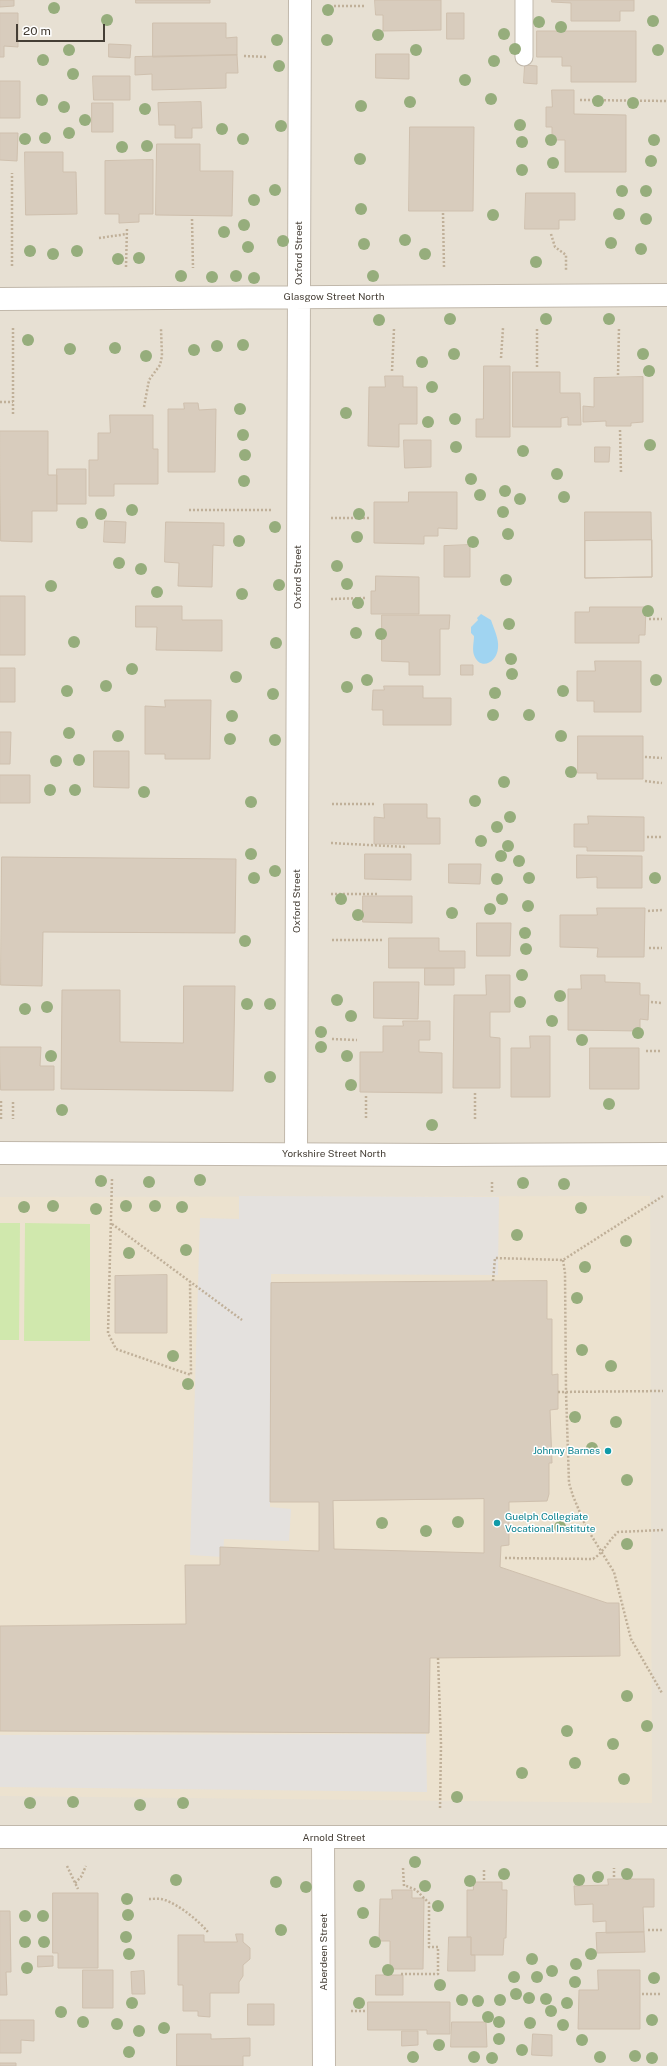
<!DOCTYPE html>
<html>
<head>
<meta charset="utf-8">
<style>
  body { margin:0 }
  #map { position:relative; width:667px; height:2066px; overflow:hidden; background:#f3eee5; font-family:"Public Sans",sans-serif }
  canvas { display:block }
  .scale { position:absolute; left:16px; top:24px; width:89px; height:18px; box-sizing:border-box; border:2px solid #453e35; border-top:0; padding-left:5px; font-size:12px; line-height:14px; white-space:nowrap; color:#453e35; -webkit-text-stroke:3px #fff; paint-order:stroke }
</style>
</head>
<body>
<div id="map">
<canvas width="667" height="2066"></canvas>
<div class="scale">20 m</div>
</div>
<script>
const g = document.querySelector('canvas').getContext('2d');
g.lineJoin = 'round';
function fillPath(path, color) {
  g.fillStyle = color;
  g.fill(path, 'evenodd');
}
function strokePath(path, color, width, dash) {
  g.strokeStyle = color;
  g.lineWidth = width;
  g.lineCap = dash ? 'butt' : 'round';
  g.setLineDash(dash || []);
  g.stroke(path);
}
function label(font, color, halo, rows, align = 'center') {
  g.font = font + ' "Public Sans",sans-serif';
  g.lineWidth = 3;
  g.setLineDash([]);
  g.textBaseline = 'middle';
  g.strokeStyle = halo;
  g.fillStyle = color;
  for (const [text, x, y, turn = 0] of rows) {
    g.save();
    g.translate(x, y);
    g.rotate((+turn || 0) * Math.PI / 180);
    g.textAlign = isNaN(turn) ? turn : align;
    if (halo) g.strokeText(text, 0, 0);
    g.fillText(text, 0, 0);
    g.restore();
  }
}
fillPath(new Path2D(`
  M0 0H667V2066H0Z`), '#e7e0d3');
fillPath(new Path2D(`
  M650 1196 652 1803 0 1796V1197Z`), '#ece2cf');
fillPath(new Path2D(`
  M0 1223H20L19 1340H0Z
  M25 1223 90 1224V1341H24Z`), '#d0e8ad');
fillPath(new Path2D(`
  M239 1196 499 1197 498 1275 271 1274 270 1507 291 1509 289 1541 224 1539 223 1557 190 1555 200 1218 239 1219Z
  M426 1734 427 1792 0 1787V1735Z`), '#e4e1de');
fillPath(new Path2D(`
  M481 614 491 620C494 629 499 639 498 648 497 663 480 671 474 655 472 649 474 642 474 636L471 633V627L478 620 477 618Z`), '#a0d4f1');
const building = new Path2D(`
  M0 0H14V6L0 7Z
  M136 0H210V3H136Z
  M375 0H441V30L383 31V15H376Z
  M552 0H634V11H620V21H571V3L552 2Z
  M0 13H18V47L4 46V57H0Z
  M447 13H464V39H447Z
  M153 23H226V38L237 37V55L153 57Z
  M537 31H636V82H571V66H562V57H537Z
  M109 44 131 45 130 58 109 57Z
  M376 54H409V79L376 78Z
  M237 55 238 73H226V88L152 90V74L135 75V57Z
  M525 65 537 66V84L524 83Z
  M93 76H130V100H94Z
  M0 81H20V118H0Z
  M552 90H574V114L626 115V172H565V140H552V127H546V107H552Z
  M201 102 202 128H192V138H175V125H159L158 103Z
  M92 103H113V132H92Z
  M410 127H474L473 211H409Z
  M0 133H18L17 161 0 160Z
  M157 144H200V171H233L232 216 156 215Z
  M25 152H63V172H76L77 214 26 215Z
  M153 160V214H139V222L119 223V214H105V161Z
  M526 193H575V220H559V229H525Z
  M484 366H510V437H476V419H483Z
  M513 372H560V393H580L581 425H568V417L561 418V427H513Z
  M385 376H403V387H417V424H399V447L368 446 369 387H385Z
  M643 377V422L631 423V426H606V421L583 422V406L594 407V378Z
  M184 403H198L199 410 216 409 215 472H168V409H184Z
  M110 415H153V449H158V484H114V496H89V460H98V433H110Z
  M0 431H48V475H57V511H32V542L1 541Z
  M404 440H431V467L405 468Z
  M595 447H610L609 462H595Z
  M57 469H86V504H57Z
  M409 492H457V529L438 528V536H424V544L374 543V502H408Z
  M585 512H651L652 577 585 578Z
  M105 521 126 522 125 543 104 542Z
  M166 522 224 523V546L213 545 212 587 178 586 179 563 165 562Z
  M652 540V577L585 578V541Z
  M470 545V577H444V546Z
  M376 576 419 577V614H371V591H375Z
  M0 596H25V655H0Z
  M136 606H182V620H222V651L156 650 157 627H136Z
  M590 607H646L645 635H639V643H575V612H589Z
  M382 615H450L449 629H440V675H409V662L382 661Z
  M595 661H641V712H594V701H577V671H595Z
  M461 665H473V675H461Z
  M0 668H15V702H0Z
  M384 686H423V698H451V725H383V710H372L373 690H384Z
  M165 700H211L210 759H165V754H145V706L165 707Z
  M0 732H11L10 764H0Z
  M578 736H643V779H597V773H578Z
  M94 751H129V788L94 787Z
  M0 775H30V803H0Z
  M384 804H427V818H440V844H374V817L384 818Z
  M588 816 644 817V851H587V847H574V824H588Z
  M365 854H411V880L365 879Z
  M577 855 642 856V888H597V877L577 878Z
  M2 857 236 859 235 933 43 932 42 986 1 985Z
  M449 864H481L480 884 449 883Z
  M363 896H412V923L363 922Z
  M597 908H645L644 957H597L598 948 560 947V915H597Z
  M477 923H511L510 956H477Z
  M389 938H439V951H465V968H389Z
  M425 968H454V985H425Z
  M486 975H510V1012H490V1037L500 1038V1088H453L454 995H486Z
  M581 975H605V982L640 983V995H649L648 1020 640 1019V1031L568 1030V989H581Z
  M374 982H419L418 1019 374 1018Z
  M184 986H235L233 1091 61 1089 62 990H120V1042L183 1043Z
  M403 1021H430V1040H419V1052L442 1053V1093L360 1092V1052H383V1026H403Z
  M530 1036H550V1097H511V1048H530Z
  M0 1047H41L40 1066H54V1090H1Z
  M590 1048H639V1089H590Z
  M167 1275V1333H115V1276Z
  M547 1281V1319H552V1375L558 1374V1409L550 1410 552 1463H549V1494L547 1501 509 1502V1545L501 1546 500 1567 607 1603H619L620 1656 430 1658 429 1733 0 1731V1626L186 1624 185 1565H220V1547L319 1551V1502H270L271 1283ZM484 1499V1553L334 1549 333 1501Z
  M608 1879H654V1907H643L644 1932 606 1933V1921L593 1922V1904L575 1905 574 1886 608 1885Z
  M474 1882H502V1890H507L506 1938H504L503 1955H471V1937H467V1890H473Z
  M392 1890H412V1898H424L423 1969H390V1941H379L380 1899H392Z
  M53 1893H98V1968H58V1953H53Z
  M0 1911H10L11 1972H6L7 1995H0Z
  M644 1932 645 1952 597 1953 596 1933Z
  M236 1934H243V1942L250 1948V1959L243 1965V1976L239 1982V1993H210V2017L198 2016V2011H183V1985H178V1935H204V1942H237Z
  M449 1937H471V1955H475V1971H448Z
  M38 1956H53V1966L38 1967Z
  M83 1970H113V2008H83Z
  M598 1970H640V2029H578L579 1990H598Z
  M144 1971 145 1994H132L131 1972Z
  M376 1975H403V1995H376Z
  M368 2002H450V2034H427V2030H368Z
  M248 2004H274V2025H248Z
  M0 2020H34V2041L21 2040V2053H0Z
  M452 2022H486L487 2047H451Z
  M402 2031H418V2045L402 2046Z
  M177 2034H211V2039L250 2038V2056H243V2066H177Z
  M533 2034 552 2035V2056L532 2055Z
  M0 2063H16V2066H0Z`);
fillPath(building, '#d8ccbd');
strokePath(building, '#cfc0ae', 1);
const lane = new Path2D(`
  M524 0V57`);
const street = new Path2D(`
  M0 299 667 295
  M0 1153 444 1155 667 1154
  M296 1154 300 0
  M0 1837H667
  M323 1838 324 2066`);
strokePath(lane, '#c1b8ab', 19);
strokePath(street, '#c1b8ab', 24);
strokePath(new Path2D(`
  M334 6H365
  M244 56 267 57
  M580 100 667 101
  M443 213 444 268
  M192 219 193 268
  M551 234 555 247 566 255V270
  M99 238 127 234
  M12 266V173
  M126 267 127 228
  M13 328V416
  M501 358 503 328
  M537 367V328
  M392 371 394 329
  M618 375 619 327
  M0 402H13
  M144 407 149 380 160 365 162 356 161 329
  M620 430 621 473
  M189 510H272
  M331 518H371
  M331 599 365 598
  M649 619H662
  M645 757 662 758
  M645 781 662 783
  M332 804H374
  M647 837H662
  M331 843 407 847
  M331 894H377
  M648 911 662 910
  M332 940H383
  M649 948H662
  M651 1002 662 1003
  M332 1039 357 1040
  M646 1051H662
  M475 1093V1119
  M366 1096V1120
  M13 1102V1119
  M1 1119V1100
  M112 1179 108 1333 116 1349 191 1375 190 1281
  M492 1192V1180
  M112 1224 242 1320
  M563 1260 565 1273 566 1392 569 1483 573 1496 586 1527 614 1572 631 1639 662 1693
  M493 1281 495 1258 563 1260 663 1196
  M558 1392 663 1391
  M505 1558 593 1559C604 1552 608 1541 618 1532L663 1530
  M438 1658 441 1744 440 1810
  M67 1866 78 1889
  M403 1868 404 1886
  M614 1877V1868
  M484 1880V1868
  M75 1883 81 1877 86 1866
  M149 1899C154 1899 160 1898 165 1900 179 1905 198 1920 208 1932
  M648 1930H662
  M401 1974H438V1947H429V1903L416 1890 404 1885
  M642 1994H662
  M351 2011H365`), '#c0b099', 2.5, [2, 2]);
strokePath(lane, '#fff', 17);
strokePath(street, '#fff', 22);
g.fillStyle = '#96ad7c';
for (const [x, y] of [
  [54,8],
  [328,10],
  [107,20],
  [653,21],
  [539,22],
  [561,27],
  [504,34],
  [378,35],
  [277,40],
  [327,40],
  [515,49],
  [69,50],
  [416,50],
  [658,50],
  [43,60],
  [494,61],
  [279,66],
  [73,74],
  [465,80],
  [491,99],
  [42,100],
  [598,101],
  [410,102],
  [633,103],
  [361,106],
  [64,107],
  [145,109],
  [85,120],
  [520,125],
  [281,126],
  [222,129],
  [69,133],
  [45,138],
  [25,139],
  [243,139],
  [551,140],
  [654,140],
  [522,142],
  [147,146],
  [122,147],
  [360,159],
  [651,161],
  [553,163],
  [522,170],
  [275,190],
  [622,191],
  [646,191],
  [254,200],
  [361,209],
  [619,214],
  [493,215],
  [646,219],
  [244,225],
  [224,232],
  [405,240],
  [283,241],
  [611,243],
  [364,244],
  [248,247],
  [641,249],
  [30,251],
  [77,251],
  [53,254],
  [425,254],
  [139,258],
  [118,259],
  [536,262],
  [181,276],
  [236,276],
  [373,276],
  [212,277],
  [254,278],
  [450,319],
  [546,319],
  [609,319],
  [379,320],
  [28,340],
  [243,345],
  [217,346],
  [115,348],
  [70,349],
  [194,350],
  [454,354],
  [643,354],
  [146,356],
  [422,362],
  [649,371],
  [432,387],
  [240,409],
  [346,413],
  [455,419],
  [428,422],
  [243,435],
  [650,445],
  [456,447],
  [523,451],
  [245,455],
  [557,474],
  [471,479],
  [244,481],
  [505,491],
  [480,495],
  [564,497],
  [520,499],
  [132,510],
  [503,512],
  [101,514],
  [359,514],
  [82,523],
  [275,527],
  [508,534],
  [357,537],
  [239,541],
  [473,542],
  [119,563],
  [337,566],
  [141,569],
  [506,580],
  [347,584],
  [279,585],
  [51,586],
  [157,592],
  [242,594],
  [358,603],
  [648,611],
  [509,624],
  [356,633],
  [381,634],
  [74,642],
  [276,643],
  [511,659],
  [132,669],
  [512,674],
  [236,677],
  [367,680],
  [656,680],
  [106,686],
  [347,687],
  [67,691],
  [563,691],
  [495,693],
  [273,694],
  [493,715],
  [529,715],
  [232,716],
  [69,733],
  [118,736],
  [561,736],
  [230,739],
  [275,740],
  [79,760],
  [56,761],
  [571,772],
  [504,782],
  [50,790],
  [75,790],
  [144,792],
  [475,801],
  [251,802],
  [510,817],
  [497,827],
  [481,841],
  [508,846],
  [251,854],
  [501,856],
  [519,861],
  [275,871],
  [254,878],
  [529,878],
  [655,878],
  [497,879],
  [341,899],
  [502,899],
  [528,906],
  [490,909],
  [452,913],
  [358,915],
  [525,933],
  [245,941],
  [526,949],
  [522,975],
  [560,996],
  [337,1000],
  [520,1002],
  [247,1004],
  [270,1004],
  [47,1007],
  [25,1009],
  [351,1016],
  [552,1021],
  [321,1032],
  [638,1033],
  [582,1040],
  [321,1047],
  [51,1056],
  [347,1056],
  [270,1077],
  [351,1085],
  [609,1104],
  [62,1110],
  [432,1125],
  [200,1180],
  [101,1181],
  [149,1182],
  [523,1183],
  [564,1184],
  [53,1206],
  [126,1206],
  [155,1206],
  [24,1207],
  [182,1207],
  [581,1208],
  [96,1209],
  [517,1235],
  [626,1241],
  [186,1250],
  [129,1253],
  [585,1267],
  [577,1298],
  [582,1350],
  [173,1356],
  [611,1366],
  [188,1384],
  [575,1417],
  [616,1422],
  [592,1448],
  [627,1480],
  [458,1522],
  [382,1523],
  [560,1527],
  [426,1531],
  [627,1544],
  [627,1696],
  [647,1726],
  [567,1731],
  [613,1744],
  [575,1763],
  [522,1773],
  [624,1779],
  [457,1797],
  [73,1802],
  [30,1803],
  [183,1803],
  [140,1805],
  [415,1862],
  [504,1874],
  [627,1874],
  [598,1877],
  [176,1880],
  [579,1880],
  [470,1881],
  [276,1882],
  [359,1886],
  [425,1886],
  [306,1887],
  [127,1899],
  [438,1906],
  [363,1913],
  [128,1915],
  [25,1916],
  [43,1916],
  [281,1930],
  [126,1937],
  [25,1942],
  [44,1942],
  [375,1942],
  [129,1954],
  [591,1954],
  [532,1959],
  [576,1964],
  [27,1968],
  [388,1970],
  [552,1971],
  [514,1977],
  [537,1977],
  [654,1978],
  [575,1982],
  [440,1985],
  [516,1994],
  [529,1998],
  [546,1999],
  [462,2000],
  [500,2000],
  [478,2001],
  [132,2003],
  [359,2003],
  [567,2003],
  [551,2011],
  [61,2012],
  [488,2017],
  [652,2020],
  [83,2022],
  [499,2022],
  [530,2023],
  [117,2024],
  [563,2025],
  [164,2028],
  [139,2031],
  [499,2039],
  [582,2040],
  [439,2045],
  [522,2050],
  [129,2052],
  [635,2056],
  [413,2057],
  [474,2057],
  [600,2057],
  [492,2058],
  [652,2058]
]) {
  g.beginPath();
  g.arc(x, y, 6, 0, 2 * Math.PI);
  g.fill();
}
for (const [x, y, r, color] of [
  [608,1451,4,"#0f9aa8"],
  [497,1523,4,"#0f9aa8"]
]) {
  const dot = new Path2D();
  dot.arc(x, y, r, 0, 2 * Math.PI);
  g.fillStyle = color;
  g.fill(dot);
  strokePath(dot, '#fff', 1.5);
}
label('10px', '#453e35', '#fff', [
  ["Oxford Street",299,253,-90],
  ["Glasgow Street North",334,297],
  ["Oxford Street",298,577,-90],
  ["Oxford Street",297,901,-90],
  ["Yorkshire Street North",334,1154],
  ["Arnold Street",334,1838],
  ["Aberdeen Street",324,1952,-90]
]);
label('10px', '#0d838f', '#fff', [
  ["Johnny Barnes",600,1451],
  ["Guelph Collegiate",505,1517,"left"],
  ["Vocational Institute",505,1529,"left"]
], 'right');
</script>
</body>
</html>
